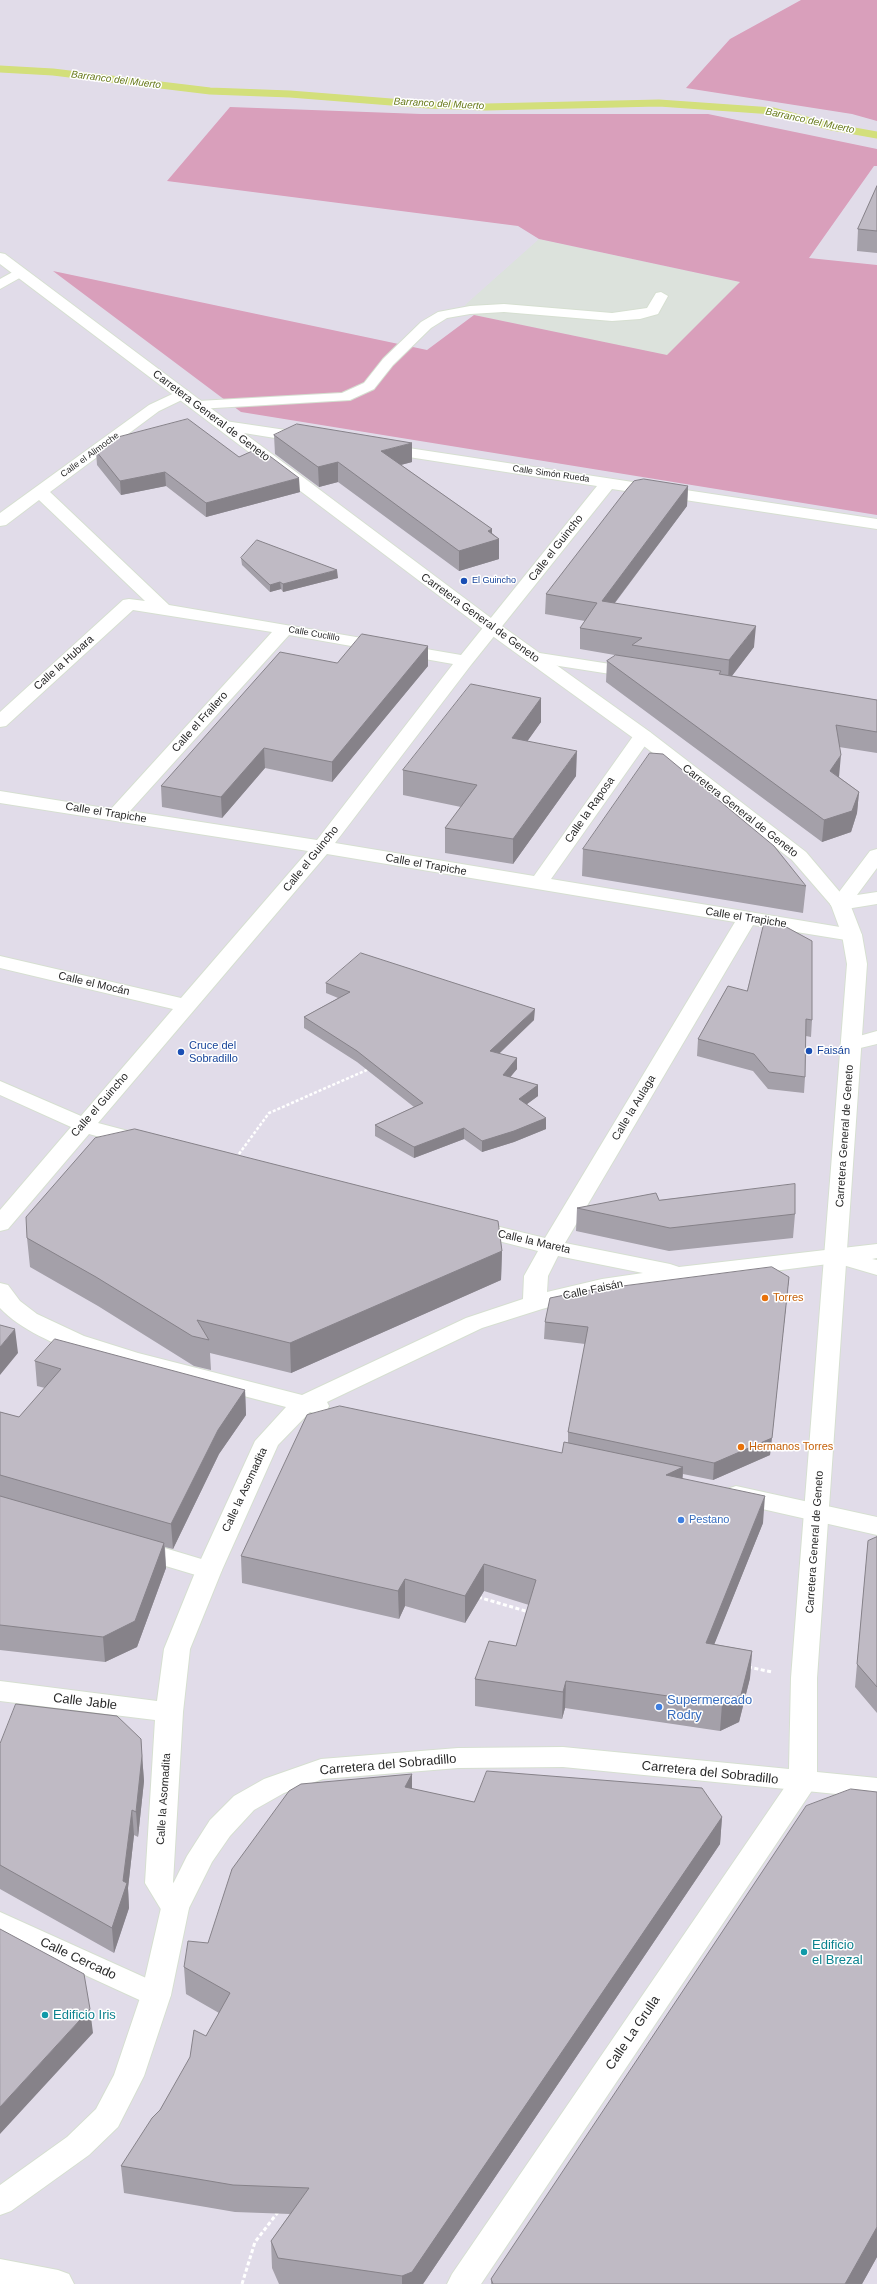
<!DOCTYPE html>
<html>
<head>
<meta charset="utf-8">
<style>
  body { margin:0 }
  canvas { display:block; background:#e1dce9 }
</style>
</head>
<body>
<canvas width="877" height="2284"></canvas>
<script>
const g = document.querySelector('canvas').getContext('2d');
g.lineJoin = 'round';
function fillPath(path, color) {
  g.fillStyle = color;
  g.fill(path, 'evenodd');
}
function strokePath(path, color, width, dash) {
  g.strokeStyle = color;
  g.lineWidth = width;
  g.lineCap = dash ? 'butt' : 'round';
  g.setLineDash(dash || []);
  g.stroke(path);
}
function label(font, color, halo, rows, align = 'center') {
  g.font = font + ' Helvetica,sans-serif';
  g.lineWidth = 3;
  g.setLineDash([]);
  g.textBaseline = 'middle';
  g.strokeStyle = halo;
  g.fillStyle = color;
  for (const [text, x, y, turn = 0] of rows) {
    g.save();
    g.translate(x, y);
    g.rotate((+turn || 0) * Math.PI / 180);
    g.textAlign = isNaN(turn) ? turn : align;
    if (halo) g.strokeText(text, 0, 0);
    g.fillText(text, 0, 0);
    g.restore();
  }
}
fillPath(new Path2D(`
  M539 239 740 282 669 356 474 315 465 305Z`), '#dce2dc');
fillPath(new Path2D(`
  M801 0H877V121L852 114 686 88 730 39Z
  M230 107 421 114H708L877 149V166H874L809 258 877 265V515L241 412 53 271 427 350 474 315 667 355 740 282 539 239 518 226 167 181Z`), '#d99fbb');
strokePath(new Path2D(`
  M0 69 53 72 210 91 290 94 429 105 486 107 659 103 773 111 832 127 877 135`), '#d3df7b', 7);
const service = new Path2D(`
  M661 292 668 296 658 314 640 319 612 321 504 312 470 314 447 318 431 328 393 365 374 389 350 400 198 409 191 405 198 401 342 393 364 383 383 359 421 322 438 312 470 306 504 304 612 313 647 308 656 293Z`);
const pedestrian = new Path2D(`
  M138 1540 218 1564 222 1570 218 1576 209 1579 129 1555 125 1549 129 1543Z`);
const minor = new Path2D(`
  M20 268 27 272 25 275 0 289V279Z
  M183 389 188 391 191 394 188 397 159 411 50 492 169 605 461 655 597 486 376 452 374 449 376 446 382 444 877 519V529L612 489 471 665 335 843 534 876 636 732 643 730 650 732 652 736 551 879 852 929 859 931 862 935 859 939 852 941 753 925 565 1243 670 1264 679 1267 877 1244V1258L872 1259 877 1260V1275L836 1263 602 1293 542 1309 482 1328 327 1402 329 1406 326 1412 317 1414 310 1412 278 1445 222 1570 190 1649 183 1712 173 1882 189 1908 185 1916 175 1919 165 1916 145 1883 155 1720 0 1701V1681L157 1701 164 1649 196 1570 255 1441 286 1407C254 1399 222 1390 190 1382 133 1368 41 1351 0 1308V1283L8 1285 20 1301 37 1314 84 1336 138 1353 302 1395 466 1318 523 1299 524 1276 538 1251 463 1232 460 1227 463 1222 471 1220 545 1238 735 922 327 854 98 1123 151 1137 154 1142 151 1147 143 1149 89 1134 8 1229 0 1231V1210L71 1127 0 1095V1081L81 1116 173 1009 0 968V956L181 998 308 851 0 803V791L111 809 272 632 133 610 6 726 0 727V712L123 600 129 599 145 601 39 500 6 525 0 526V513L149 405ZM289 635 453 664 317 840 130 811ZM558 1256 643 1273 602 1279 547 1292 548 1276Z
  M225 421 306 433 312 435 314 438 312 441 306 443 219 429 217 426 219 423Z
  M533 652 636 668 642 669 645 673 642 677 636 678 527 661 524 657 527 653Z
  M877 849V868L857 895 877 892V904L840 910 833 908 830 904 833 900 870 851Z
  M877 1031V1044L852 1050 845 1048 841 1044 845 1040Z
  M736 1486 877 1517V1535L727 1501 723 1495 727 1489Z
  M803 1772 813 1775 817 1782 813 1789 481 2284H447L452 2274 793 1775Z
  M0 1912 166 1987 171 1995 166 2003 156 2007 146 2003 0 1936Z
  M0 2259 58 2270 69 2274 74 2284H0Z`);
const secondary = new Path2D(`
  M0 253 5 254 499 624 650 732 806 852 850 904 862 935 867 964 817 1678V1772L877 1778V1798L563 1767 458 1768 323 1779 284 1793 254 1810 230 1836 212 1862 189 1908 171 1995 144 2076 118 2127 89 2155 11 2211 0 2215V2185L67 2137 96 2109 114 2075 141 1995 161 1908 187 1856 210 1820 234 1796 264 1779 321 1759 458 1748 563 1747 789 1769 791 1678 847 964 842 935 831 905 792 860 636 740 487 632 0 264Z`);
strokePath(service, '#d6dfd1', 2);
strokePath(pedestrian, '#d6dfd1', 2);
strokePath(minor, '#d6dfd1', 2);
strokePath(secondary, '#d6dfd1', 2);
strokePath(new Path2D(`
  M236 1158 269 1113 369 1069`), '#fff', 2.5, [3, 2]);
strokePath(new Path2D(`
  M478 1597 529 1612
  M748 1667 772 1672
  M242 2284 255 2242 278 2212`), '#fff', 3, [4, 2.5]);
fillPath(service, '#fff');
fillPath(pedestrian, '#fff');
fillPath(minor, '#fff');
fillPath(secondary, '#fff');
fillPath(new Path2D(`
  M877 186V253L857 251 858 229Z
  M274 435 412 462 401 465 492 529V533L499 539V559L459 571 338 482 319 487 275 454Z
  M96 451 239 457 300 492 206 517 166 486 121 495 97 465Z
  M688 486 687 506 615 603 754 647 732 676 877 700V753L839 747V777L859 792 857 813 851 832 822 842 606 682 607 661 632 658 580 649V628L585 621 545 614 546 594Z
  M241 558 338 578 283 592 281 589 270 592 242 565Z
  M428 646V666L332 782 265 768 222 818 162 807 161 786 337 663Z
  M541 698V722L527 741 576 776 513 864 445 853V828L461 807 403 795V770Z
  M583 849 806 886 803 913 582 876Z
  M326 983 534 1020 499 1054 517 1058V1069L510 1077 538 1085V1096L527 1104 546 1129 514 1142 482 1152 464 1139 414 1158 375 1136V1125L414 1107 357 1062 304 1028V1017L338 998 326 993Z
  M728 986 812 1020 811 1037 806 1036 805 1077 804 1093 768 1089 753 1071 697 1056 698 1039Z
  M659 1200 795 1214 793 1238 669 1251 576 1231 577 1208Z
  M27 1238 502 1251 501 1280 291 1373 210 1353 211 1370 194 1366 98 1306 30 1267Z
  M789 1277 770 1455 713 1480 683 1474 682 1478 763 1523 714 1644 752 1651 750 1678 739 1722 720 1731 565 1708 562 1719 475 1706V1679L516 1646 529 1605 484 1591 465 1623 405 1606 399 1619 242 1583 241 1556 562 1453 568 1442V1432L585 1344 544 1339 545 1322Z
  M35 1361 245 1390 246 1415 219 1454 173 1549 165 1547 166 1568 137 1647 105 1662 0 1650V1412L19 1417 45 1388 37 1386Z
  M877 1537V1713L855 1687 868 1541Z
  M141 1739 144 1781 138 1837 134 1835 128 1888 129 1908 114 1953 0 1889V1744Z
  M412 1774V1789L474 1802 722 1817 720 1844 423 2284H279L272 2268 271 2241 290 2214 235 2212 124 2193 121 2166 160 2110 206 2036 219 2013 186 1994 184 1967 208 1943Z
  M877 1792V2257L862 2284H491V2279Z`), '#a4a0a9');
fillPath(new Path2D(`
  M412 443V462L381 470V451Z
  M338 462V482L319 487 318 467Z
  M165 472 166 486 121 495 120 481Z
  M299 478 300 492 206 517V503Z
  M688 486 687 506 601 621 602 601Z
  M492 529V541L499 539V559L459 571V551L488 531Z
  M337 570 338 578 283 592V584Z
  M280 582 281 589 270 592V585Z
  M756 626 754 647 728 681 729 660Z
  M428 646V666L332 782V762Z
  M541 698V722L512 763V738Z
  M264 748 265 768 222 818 221 797Z
  M577 751 576 776 513 864V839Z
  M841 755 839 777 830 771Z
  M859 792 857 813 851 832 822 842 824 820Z
  M535 1009 534 1020 490 1062V1051Z
  M517 1058V1069L503 1086V1075Z
  M538 1085V1096L519 1110V1099Z
  M546 1118V1129L514 1142 482 1152V1141Z
  M464 1128V1139L414 1158V1147Z
  M502 1251 501 1280 291 1373 290 1343Z
  M789 1277 770 1455 713 1480 714 1463Z
  M15 1329 18 1353 0 1375V1347Z
  M245 1390 246 1415 219 1454 173 1549 171 1524 218 1430Z
  M683 1467 682 1494 666 1475Z
  M765 1496 763 1523 704 1670 706 1643Z
  M164 1543 166 1568 137 1647 105 1662 103 1637Z
  M484 1564V1591L465 1623V1596Z
  M405 1579V1606L399 1619 398 1591Z
  M752 1651 750 1678 739 1722 720 1731 722 1704Z
  M566 1681 565 1708 562 1719 563 1692Z
  M142 1756 144 1781 138 1837 136 1812Z
  M412 1774V1801L405 1787Z
  M132 1810 134 1835 128 1888 129 1908 114 1953 112 1928 123 1881Z
  M722 1817 720 1844 423 2284H402V2276Z
  M90 2009 93 2033 0 2134V2107Z
  M877 2227V2257L862 2284H845Z`), '#868289');
const building = new Path2D(`
  M877 186V231L858 229Z
  M188 419 239 457 259 448 299 478 206 503 165 472 120 481 96 451 111 439Z
  M297 424 412 443 381 451 492 529 488 531 499 539 459 551 338 462 318 467 274 435Z
  M644 479 688 486 602 601 756 626 729 660 632 645 642 638 580 628 597 603 546 594 627 489 634 481Z
  M257 540 337 570 283 584 280 582 270 585 241 558Z
  M362 634 428 646 332 762 264 748 221 797 161 786 280 652 337 663Z
  M616 655 721 671 719 674 877 700V732L836 725 841 755 830 771 859 792 852 811 824 820 607 661Z
  M471 684 541 698 512 738 577 751 513 839 445 828 477 785 403 770Z
  M650 753 663 754 774 846 806 886 583 849Z
  M766 916 812 941V1020L806 1019 805 1077 769 1072 754 1054 698 1039 728 986 747 991Z
  M361 953 535 1009 490 1051 517 1058 503 1075 538 1085 519 1099 546 1118 514 1131 482 1141 464 1128 414 1147 375 1125 423 1103 357 1051 304 1017 350 992 326 983Z
  M135 1129 498 1221 502 1251 290 1343 197 1320 209 1340 192 1336 96 1277 27 1238 26 1217 95 1138Z
  M795 1184V1214L670 1228 577 1208 656 1193 659 1200Z
  M772 1267 789 1277 772 1438 714 1463 568 1432 588 1327 545 1322 550 1298 584 1291Z
  M0 1325 15 1329 0 1347Z
  M55 1339 245 1390 218 1430 171 1524 0 1475V1412L19 1417 61 1369 35 1361Z
  M340 1406 562 1453 564 1442 683 1467 666 1475 765 1496 706 1643 752 1651 741 1695 722 1704 566 1681 563 1692 475 1679 489 1641 516 1646 536 1580 484 1564 465 1596 405 1579 398 1591 241 1556 307 1415Z
  M0 1496 164 1543 135 1621 103 1637 0 1625Z
  M877 1537V1687L857 1664 868 1541Z
  M16 1704 117 1716 141 1739 142 1756 136 1812 132 1810 123 1881 127 1883 112 1928 0 1865V1744Z
  M487 1771 702 1788 722 1817 412 2272 402 2276 278 2258 271 2241 309 2188 233 2185 121 2166 152 2118 160 2110 190 2057 194 2030 206 2036 230 1993 184 1967 188 1941 208 1943 232 1869 289 1791 301 1784 412 1774 405 1787 474 1802Z
  M851 1789 877 1792V2227L845 2284H493L491 2279 806 1806Z
  M0 1929 84 1974 90 2009 0 2107Z`);
fillPath(building, '#bfbac4');
strokePath(building, '#868289', 1);
for (const [x, y, r, color] of [
  [464,581,4,"#1a4fb4"],
  [809,1051,4,"#1a4fb4"],
  [181,1052,4,"#1a4fb4"],
  [765,1298,4,"#e8710a"],
  [741,1447,4,"#e8710a"],
  [681,1520,4,"#3f7fe0"],
  [659,1707,4,"#3f7fe0"],
  [804,1952,4,"#0f9aa8"],
  [45,2015,4,"#0f9aa8"]
]) {
  const dot = new Path2D();
  dot.arc(x, y, r, 0, 2 * Math.PI);
  g.fillStyle = color;
  g.fill(dot);
  strokePath(dot, '#fff', 1.5);
}
label('9px', '#282828', '#fff', [
  ["Calle el Alimoche",90,455,-36],
  ["Calle Simón Rueda",551,474,8],
  ["Calle Cuclillo",314,634,10]
]);
label('9px', '#164399', '#fff', [
  ["El Guincho",472,581]
], 'left');
label('italic 10px', '#697b1c', '#fff', [
  ["Barranco del Muerto",116,80,7],
  ["Barranco del Muerto",439,104,3],
  ["Barranco del Muerto",810,121,12]
]);
label('11px', '#282828', '#fff', [
  ["Carretera General de Geneto",211,416,37],
  ["Calle el Guincho",556,548,-52],
  ["Carretera General de Geneto",480,618,36],
  ["Calle la Hubara",64,663,-42],
  ["Calle el Frailero",200,722,-48],
  ["Calle la Raposa",590,810,-55],
  ["Carretera General de Geneto",740,811,38],
  ["Calle el Trapiche",106,813,9],
  ["Calle el Guincho",311,859,-51],
  ["Calle el Trapiche",426,865,10],
  ["Calle el Trapiche",746,918,9],
  ["Calle el Mocán",94,984,13],
  ["Calle el Guincho",100,1105,-49],
  ["Calle la Aulaga",634,1108,-59],
  ["Carretera General de Geneto",845,1136,-86],
  ["Calle la Mareta",534,1242,13],
  ["Calle Faisán",593,1290,-12],
  ["Calle la Asomadita",245,1490,-65],
  ["Carretera General de Geneto",815,1542,-86],
  ["Calle la Asomadita",164,1799,-86]
]);
label('11px', '#164399', '#fff', [
  ["Cruce del",189,1046],
  ["Sobradillo",189,1059],
  ["Faisán",817,1051]
], 'left');
label('11px', '#c56008', '#fff', [
  ["Torres",773,1298],
  ["Hermanos Torres",749,1447]
], 'left');
label('11px', '#366cbe', '#fff', [
  ["Pestano",689,1520]
], 'left');
label('13px', '#366cbe', '#fff', [
  ["Supermercado",667,1700],
  ["Rodry",667,1715]
], 'left');
label('13px', '#282828', '#fff', [
  ["Calle Jable",85,1702,7],
  ["Carretera del Sobradillo",388,1765,-5],
  ["Carretera del Sobradillo",710,1773,6],
  ["Calle Cercado",78,1959,25],
  ["Calle La Grulla",633,2033,-56]
]);
label('13px', '#0d838f', '#fff', [
  ["Edificio",812,1945],
  ["el Brezal",812,1960],
  ["Edificio Iris",53,2015]
], 'left');
</script>
</body>
</html>
